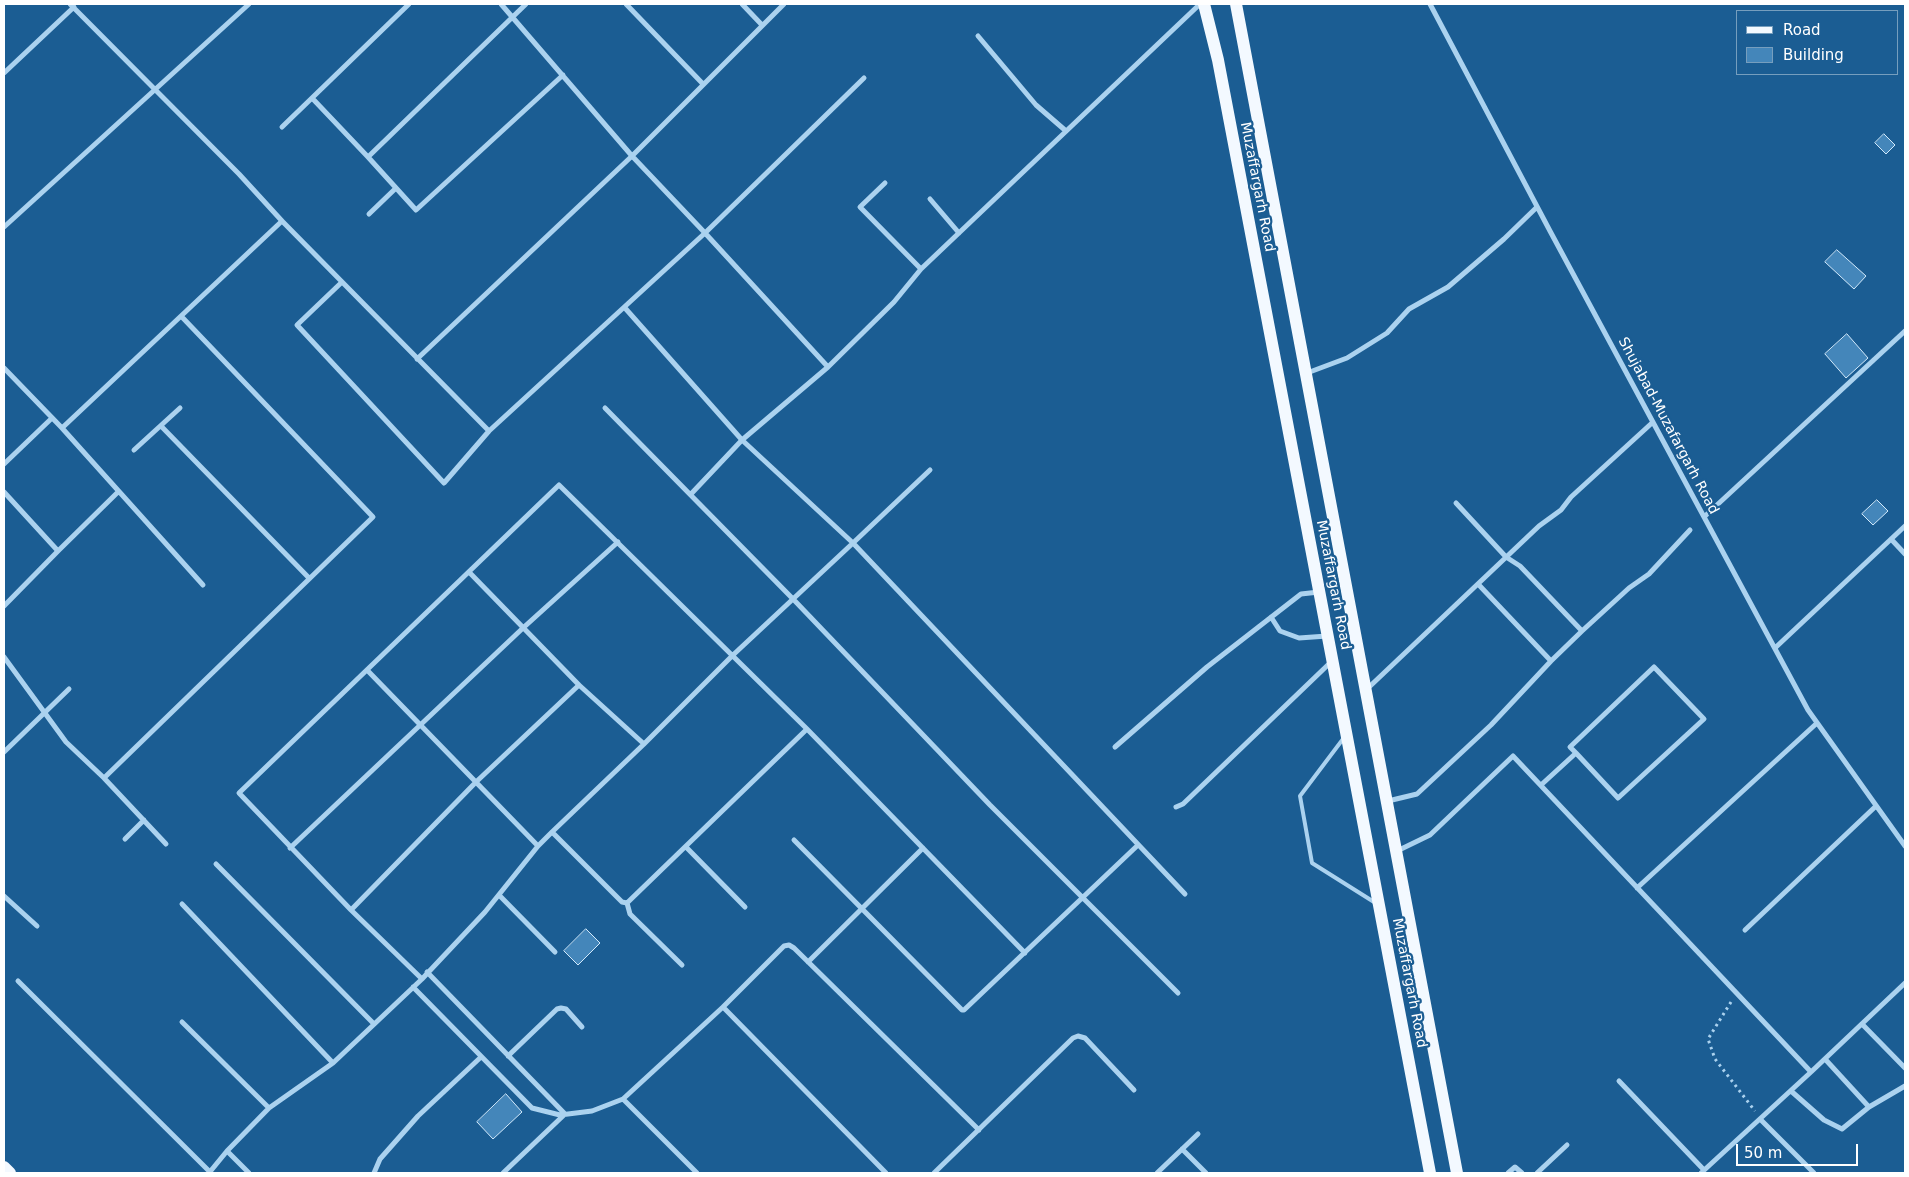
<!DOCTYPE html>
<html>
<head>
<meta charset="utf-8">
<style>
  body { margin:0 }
  #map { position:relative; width:1909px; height:1177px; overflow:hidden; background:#1b5d93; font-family:"DejaVu Sans",sans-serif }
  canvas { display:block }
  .frame { position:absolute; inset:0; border:5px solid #fff; pointer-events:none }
  .legend { position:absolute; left:1736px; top:10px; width:162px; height:65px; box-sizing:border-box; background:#1b5d93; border:1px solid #769ebe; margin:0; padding:6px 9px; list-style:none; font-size:15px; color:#fff }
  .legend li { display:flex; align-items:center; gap:10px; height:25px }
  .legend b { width:25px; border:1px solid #769ebe }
  .scale { position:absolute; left:1736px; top:1144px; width:122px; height:22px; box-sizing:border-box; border:2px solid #fff; border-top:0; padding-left:6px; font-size:15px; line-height:18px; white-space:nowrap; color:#fff; -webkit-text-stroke:4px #1b5d93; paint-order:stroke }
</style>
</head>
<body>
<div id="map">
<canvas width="1909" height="1177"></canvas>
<div class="frame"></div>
<ul class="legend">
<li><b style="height:6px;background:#f3f9ff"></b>Road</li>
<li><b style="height:14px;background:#4486ba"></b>Building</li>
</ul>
<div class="scale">50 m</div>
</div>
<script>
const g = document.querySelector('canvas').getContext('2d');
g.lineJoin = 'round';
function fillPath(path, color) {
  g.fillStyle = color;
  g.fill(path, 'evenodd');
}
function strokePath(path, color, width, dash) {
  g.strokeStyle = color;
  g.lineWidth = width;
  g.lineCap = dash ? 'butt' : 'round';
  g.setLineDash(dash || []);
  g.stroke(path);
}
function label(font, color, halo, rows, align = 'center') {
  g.font = font + ' "DejaVu Sans",sans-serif';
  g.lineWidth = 4.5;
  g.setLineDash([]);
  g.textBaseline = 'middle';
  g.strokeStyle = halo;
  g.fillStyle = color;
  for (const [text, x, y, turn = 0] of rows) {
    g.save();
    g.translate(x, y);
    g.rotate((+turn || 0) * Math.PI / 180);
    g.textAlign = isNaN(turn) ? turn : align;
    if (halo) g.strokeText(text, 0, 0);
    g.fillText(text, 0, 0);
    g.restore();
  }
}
const building = new Path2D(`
  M1884 134 1895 145 1886 154 1875 143Z
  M1837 250 1866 276 1854 289 1825 262Z
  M1847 334 1868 358 1846 378 1825 354Z
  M1877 500 1888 511 1873 525 1862 514Z
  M586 929 600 943 578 965 564 951Z
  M506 1094 522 1112 493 1139 477 1122Z`);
fillPath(building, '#4486ba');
strokePath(building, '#d2e9fb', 1);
strokePath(new Path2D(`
  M1731 1002 1708 1039 1715 1059 1755 1111`), '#abd2ef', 3, [2.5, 4]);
strokePath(new Path2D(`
  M1343 739 1300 796 1312 863 1374 902`), '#abd2ef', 4);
strokePath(new Path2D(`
  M70 4 239 174 282 221
  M501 4 632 156 784 4
  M626 4 703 84
  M742 4 762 25
  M1430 4 1550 231 1808 710 1905 846
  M978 36 1036 105 1066 131
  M4 73 74 7
  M312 98 368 157 526 4
  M282 127 409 4
  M368 157 416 210 563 75
  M885 183 860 207 921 269
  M930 199 959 233
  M369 214 396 188
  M4 227 249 4
  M342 282 297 325 444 483 489 431
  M625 308 742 440 853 543 930 470
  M828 367 894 302 921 269 1200 4
  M4 368 62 428 203 585
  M1307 373 1347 358 1387 333 1409 309 1448 287 1504 239 1537 207
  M605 408 794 600 990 805 1178 993
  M161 426 309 578
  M62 428 282 221 489 431 705 233 632 156 417 359
  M134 450 180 408
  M4 464 52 418
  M4 492 58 551 4 606
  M691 494 742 440 828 367 705 233 864 78
  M1456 503 1506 557 1520 566 1582 631 1629 588 1649 574 1690 530
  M1704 517 1905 331
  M1891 539 1905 554
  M58 551 118 492
  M469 572 579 685 644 744
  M1478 584 1551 661 1582 631
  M1271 617 1280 631 1299 638 1327 636
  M1775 648 1905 526
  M4 657 66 742 104 778 373 517 181 316
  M367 670 538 846
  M1367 689 1539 526 1561 510 1571 497 1653 422
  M1115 747 1207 667 1301 594 1319 592
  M4 752 69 689
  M104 778 166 844
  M1541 785 1576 753 1570 747 1654 667 1704 719 1618 798 1576 753
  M1388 801 1417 794 1491 725 1551 661
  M1176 807 1183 804 1332 661
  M552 832 622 902 627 903 807 729
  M125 839 144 820
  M794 840 962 1010H964L1138 845
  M686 847 745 907
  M290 848 523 628 618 542
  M1397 851 1430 835 1513 756 1811 1072 1905 983
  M216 864 374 1024
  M1637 888 1817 723
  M499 895 555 952
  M4 896 37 926
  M627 903 630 914 682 965
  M182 904 333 1063
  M351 910 476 782 579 685
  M1745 930 1876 806
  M808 962 923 848
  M427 972 565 1114 503 1173
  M422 979 351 910 239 793 559 485 807 729 1025 953
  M18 981 210 1172
  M413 987 532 1108 560 1115 592 1111 623 1099 697 1173
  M723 1007 784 946 789 945 794 948 979 1130
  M182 1022 269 1108
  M1862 1024 1905 1068
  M508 1056 557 1009 561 1008 566 1009 582 1027
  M1825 1059 1869 1107 1905 1086
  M1619 1081 1704 1170
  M1791 1091 1824 1120 1842 1129 1869 1107
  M623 1099 723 1007 886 1173
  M1760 1119 1814 1173
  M1182 1149 1206 1173
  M227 1151 249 1173
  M209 1173 227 1151 269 1108 333 1063 422 979 485 912 538 846 552 832 644 744 733 655 853 543 1185 894
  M374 1173 380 1159 418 1116 481 1057
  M934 1173 1073 1038 1078 1036 1085 1038 1134 1090
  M1157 1173 1198 1134
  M1508 1173 1515 1167 1522 1173
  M1537 1173 1567 1145
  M1701 1173 1811 1072`), '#abd2ef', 5);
strokePath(new Path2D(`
  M1204 4 1218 60 1430 1173
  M1236 4 1457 1173
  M4 1167 10 1173`), '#f3f9ff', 12);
label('14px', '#fff', '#1b5d93', [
  ["Muzaffargarh Road",1257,187,79],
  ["Shujabad-Muzafargarh Road",1668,426,62],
  ["Muzaffargarh Road",1333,585,79],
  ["Muzaffargarh Road",1409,983,79]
]);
</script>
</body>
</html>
